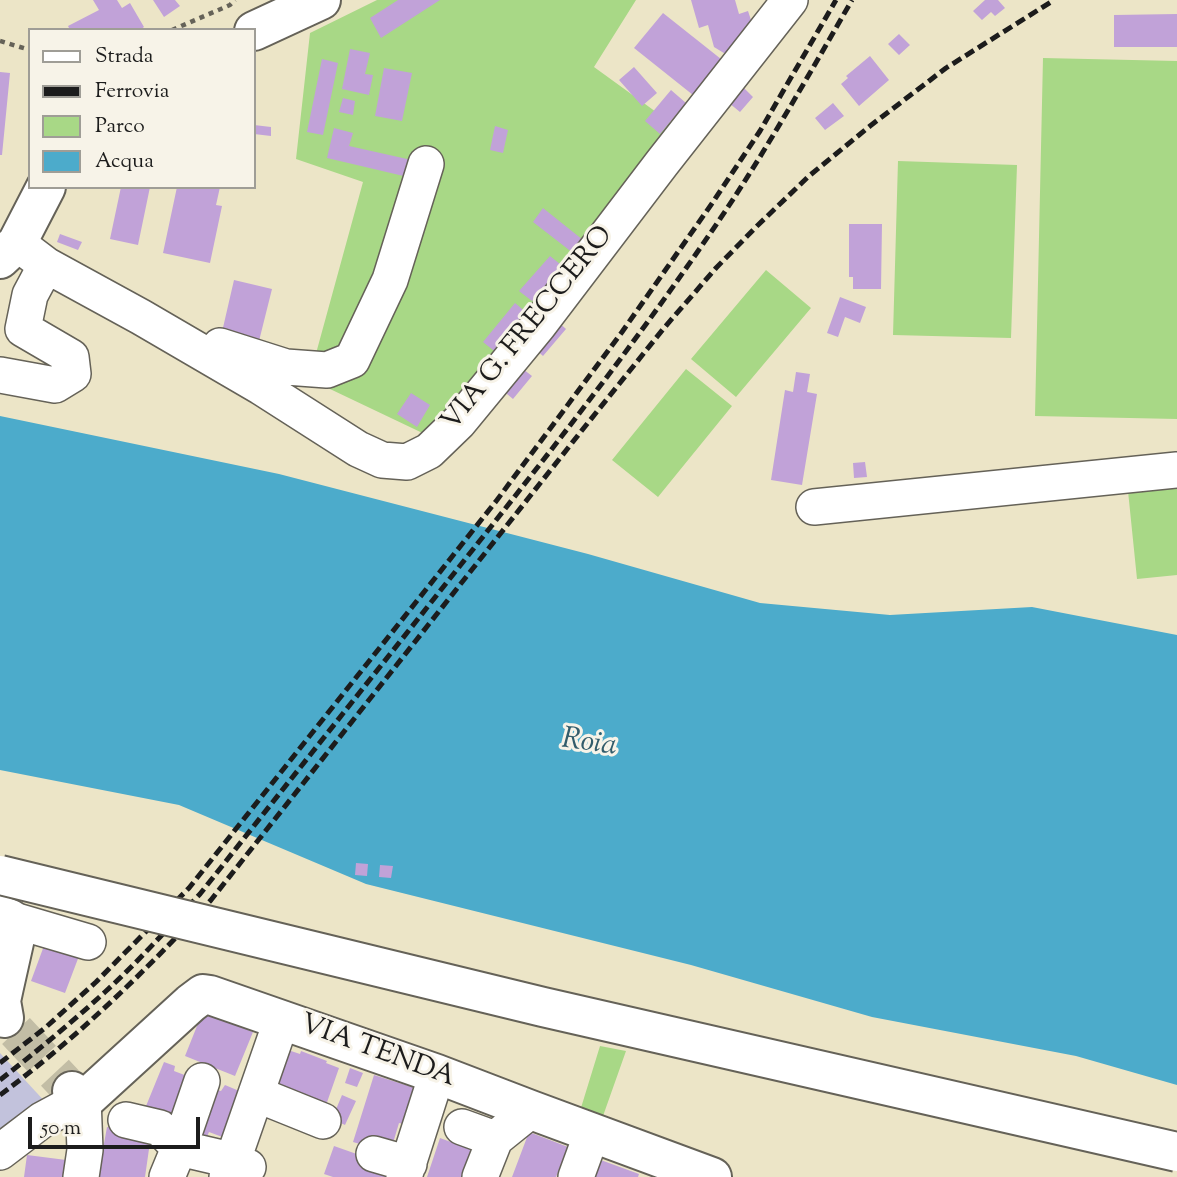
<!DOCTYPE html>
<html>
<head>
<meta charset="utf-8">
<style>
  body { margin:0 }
  #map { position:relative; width:1177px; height:1177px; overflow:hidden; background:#ece5c7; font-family:"Sorts Mill Goudy",serif }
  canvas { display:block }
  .legend { position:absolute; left:28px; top:28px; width:228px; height:161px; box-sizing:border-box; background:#f7f3e8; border:2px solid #9f9d96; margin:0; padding:9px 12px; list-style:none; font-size:21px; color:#1c1c1c }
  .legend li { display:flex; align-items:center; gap:14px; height:35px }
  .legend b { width:35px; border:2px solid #9f9d96 }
  .scale { position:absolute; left:28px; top:1117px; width:172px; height:32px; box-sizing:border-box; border:4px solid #1c1c1c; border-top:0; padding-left:9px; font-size:21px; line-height:24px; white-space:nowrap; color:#1c1c1c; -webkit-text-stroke:5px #f7f3e8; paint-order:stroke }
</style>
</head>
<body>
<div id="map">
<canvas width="1177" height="1177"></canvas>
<ul class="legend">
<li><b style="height:9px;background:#fff"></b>Strada</li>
<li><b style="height:9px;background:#1c1c1c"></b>Ferrovia</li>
<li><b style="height:19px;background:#a8d886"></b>Parco</li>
<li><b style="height:19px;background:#4cabcb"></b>Acqua</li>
</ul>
<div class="scale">50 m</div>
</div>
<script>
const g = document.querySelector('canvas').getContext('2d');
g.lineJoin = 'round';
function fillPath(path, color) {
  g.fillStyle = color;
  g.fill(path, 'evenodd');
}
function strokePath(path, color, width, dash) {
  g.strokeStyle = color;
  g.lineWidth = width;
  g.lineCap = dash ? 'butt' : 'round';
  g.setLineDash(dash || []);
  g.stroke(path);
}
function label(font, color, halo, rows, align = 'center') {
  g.font = font + ' "Sorts Mill Goudy",serif';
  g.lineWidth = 6;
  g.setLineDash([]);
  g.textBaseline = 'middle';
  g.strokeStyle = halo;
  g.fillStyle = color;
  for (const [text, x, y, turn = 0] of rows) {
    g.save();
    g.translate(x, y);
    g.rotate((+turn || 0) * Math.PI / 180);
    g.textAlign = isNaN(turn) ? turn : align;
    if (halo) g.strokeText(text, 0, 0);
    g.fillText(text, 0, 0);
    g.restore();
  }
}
fillPath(new Path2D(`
  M0 1053 48 1105 0 1137Z`), '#c2c2dc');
fillPath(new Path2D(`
  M377 0H636L594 67 674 125 433 438 309 379 363 182 296 159 310 33Z
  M1043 58 1177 61V419L1035 416Z
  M898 161 1017 165 1011 338 893 335Z
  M766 270 811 308 736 397 691 359Z
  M686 369 732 406 658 497 612 460Z
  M1177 486V575L1137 579 1128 491Z
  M600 1046 626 1051 603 1116 580 1111Z`), '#a8d886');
fillPath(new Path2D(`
  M0 416 279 474 588 554 760 603 890 615 1032 607 1177 635V1085L1076 1056 872 1017 691 965 366 884 179 805 0 770Z`), '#4cabcb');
fillPath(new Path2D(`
  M93 0H117L122 8 130 3 144 27 140 30H70L68 26 99 10Z
  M153 0H175L180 6 164 17Z
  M398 0H440L381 38 370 18Z
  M691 0H735L739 14 748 11 755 32 732 58 714 47 708 25 699 28Z
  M985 0H998L1005 8 995 16 991 12 982 20 973 11Z
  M663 13 721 59 693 95 634 48Z
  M1177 14V47H1114V15Z
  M899 34 910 45 899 55 888 44Z
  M350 49 370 53 365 74 373 75 369 95 342 89Z
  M870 56 889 80 859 106 841 84 848 78 846 76Z
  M322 59 338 63 323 135 307 132Z
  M634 67 657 93 642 106 619 80Z
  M384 68 412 73 402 121 375 116Z
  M0 72 10 73 2 155H0Z
  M743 87 753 97 740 112 729 103Z
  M671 90 686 103 660 134 645 121Z
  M343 98 355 101 353 115 339 112Z
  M833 103 844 116 825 130 815 118Z
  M254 125 271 127V136L254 134Z
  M495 126 508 130 503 153 490 150Z
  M334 128 353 133 349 146 416 161 412 178 327 158Z
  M121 187H150L138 245 110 239Z
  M177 187H220L216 205 222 206 210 263 163 253Z
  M543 208 583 240 573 253 533 222Z
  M849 224H882L881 289H853V277H849Z
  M60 234 82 242 78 250 57 242Z
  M550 256 565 268 547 292 542 289 532 301 519 291Z
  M234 280 272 289 259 341 222 332Z
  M840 297 866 307 860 323 845 317 838 337 827 333Z
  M515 303 527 313 498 354 483 342Z
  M557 321 566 329 543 356 534 348Z
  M519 366 532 376 513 399 501 389Z
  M796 372 810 374 807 392 817 394 802 485 771 480 785 390 793 392Z
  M411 393 430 405 417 427 397 414Z
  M865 462 867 477 854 478 853 463Z
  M356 863 368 864 367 876 355 875Z
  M380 865 393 866 391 878 379 877Z
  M45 943 79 956 65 993 31 981Z
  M203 1011 253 1032 235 1076 185 1056Z
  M288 1050 300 1054 301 1051 327 1061 326 1063 339 1068 325 1108 274 1089Z
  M164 1062 175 1066 174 1071 195 1079 179 1121 144 1111Z
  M350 1068 363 1073 357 1087 345 1083Z
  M374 1075 415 1088 403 1124 399 1123 390 1153 353 1142Z
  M225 1085 244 1093 225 1138 209 1132 206 1139 190 1134 209 1087 221 1091Z
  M342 1095 356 1101 345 1125 332 1119Z
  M107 1127 151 1135 145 1177H98Z
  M529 1132 568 1147 556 1177H512Z
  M440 1138 478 1152 471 1177H427Z
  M334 1146 368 1158 390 1177H333L324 1174Z
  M27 1155 74 1161 72 1177H24Z
  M598 1159 639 1174 638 1177H591Z`), '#c1a2d8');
strokePath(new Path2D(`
  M16 1031 72 1091`), '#c2bda5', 38, [38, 19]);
const minor = new Path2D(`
  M17 243 46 265 141 317 261 387 358 449 382 460 407 462 429 451 459 422 538 326 662 163 790 0
  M220 346 286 367 327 370 352 360 390 280 426 164
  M0 375 55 385 73 374 71 357 23 329 30 295 46 265
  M814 507 1177 470
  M10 919 88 942
  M256 1094 323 1121
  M126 1120 160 1128 179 1148 202 1081
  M462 1127 495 1139
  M0 1152 42 1120 83 1098 85 1150 81 1177
  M374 1154 409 1164
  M167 1177 179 1148 222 1158 248 1167
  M227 1177 282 1019
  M404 1177 437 1074
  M480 1177 495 1139 531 1110
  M576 1177 592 1133`);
const major = new Path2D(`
  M254 31 321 0
  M0 259 17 243 46 187
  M0 915 10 919 14 925 15 938 4 987 1 1001 4 1018
  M72 1091 78 1097H88L191 1003 203 994 210 995 437 1074 531 1110 712 1177`);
strokePath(minor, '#656258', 38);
strokePath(major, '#656258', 42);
strokePath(new Path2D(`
  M172 30 230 5 235 0
  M0 41 30 50`), '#656258', 4.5, [5, 5]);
strokePath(minor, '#fff', 35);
strokePath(major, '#fff', 38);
strokePath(new Path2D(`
  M0 1063 45 1028 96 982 189 888 497 500 622 332 713 202 760 131 836 0
  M0 1080C36 1052 71 1023 105 992 138 962 169 927 200 894 286 785 373 676 459 567 551 451 643 334 726 210 771 142 811 71 852 0
  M0 1095C77 1038 146 971 211 900L583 429 664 328 716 268 757 226 809 176 870 126 946 68 1054 0`), '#1c1c1c', 5, [10, 5]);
const majorBridge = new Path2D(`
  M0 875 543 1007 1177 1152`);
strokePath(majorBridge, '#656258', 42, []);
strokePath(majorBridge, '#fff', 38);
label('28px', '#1c1c1c', '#f7f3e8', [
  ["VIA G. FRECCERO",529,330,-51],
  ["VIA TENDA",377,1053,20]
]);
label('italic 30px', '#325c6b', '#f7f3e8', [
  ["Roia",589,745,8]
]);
</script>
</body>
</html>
